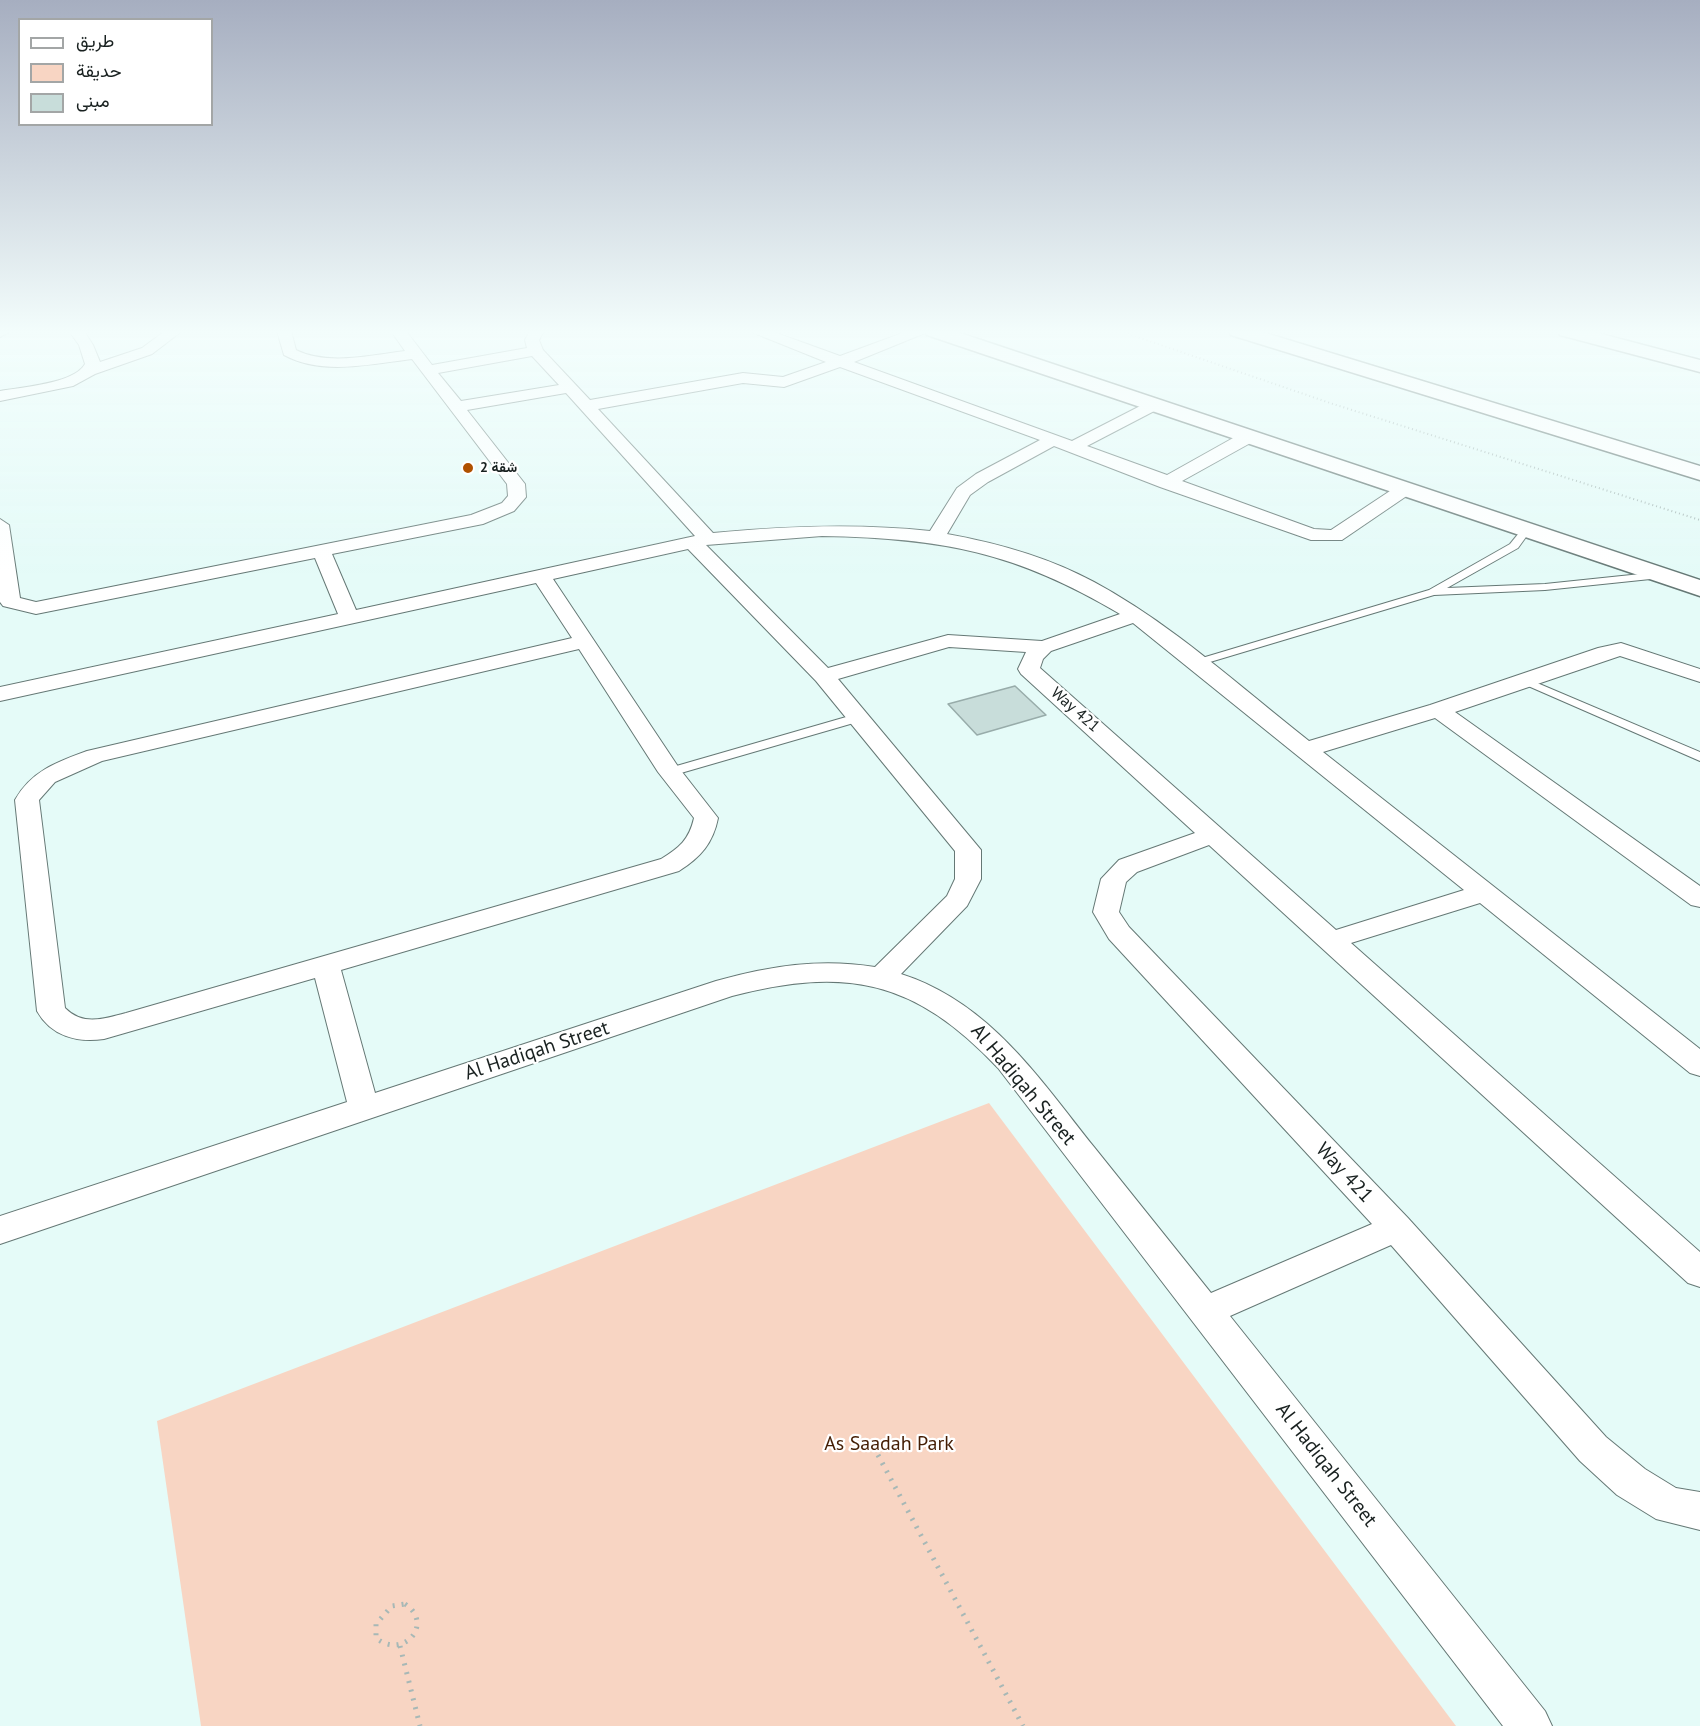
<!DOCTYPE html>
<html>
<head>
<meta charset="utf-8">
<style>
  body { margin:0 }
  #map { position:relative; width:1700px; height:1726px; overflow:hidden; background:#e5fbf8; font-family:"PT Sans",Vazirmatn,sans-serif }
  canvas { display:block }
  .legend { position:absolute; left:18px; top:18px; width:195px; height:108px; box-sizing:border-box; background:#fff; border:2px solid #a3a6a6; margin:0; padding:8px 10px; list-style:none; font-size:18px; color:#192120 }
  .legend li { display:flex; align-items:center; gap:12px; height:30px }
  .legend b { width:30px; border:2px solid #a3a6a6 }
</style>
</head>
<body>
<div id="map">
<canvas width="1700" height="1726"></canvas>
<ul class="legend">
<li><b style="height:8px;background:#fff"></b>طريق</li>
<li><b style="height:16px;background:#f8d5c3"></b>حديقة</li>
<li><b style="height:16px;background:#c8ddda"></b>مبنى</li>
</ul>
</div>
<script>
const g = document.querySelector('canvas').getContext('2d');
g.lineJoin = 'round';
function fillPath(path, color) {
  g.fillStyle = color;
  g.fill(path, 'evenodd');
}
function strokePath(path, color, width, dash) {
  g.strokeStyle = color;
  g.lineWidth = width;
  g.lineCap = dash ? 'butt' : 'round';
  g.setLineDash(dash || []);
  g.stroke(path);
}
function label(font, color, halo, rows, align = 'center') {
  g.font = font + ' "PT Sans",Vazirmatn,sans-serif';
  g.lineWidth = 4.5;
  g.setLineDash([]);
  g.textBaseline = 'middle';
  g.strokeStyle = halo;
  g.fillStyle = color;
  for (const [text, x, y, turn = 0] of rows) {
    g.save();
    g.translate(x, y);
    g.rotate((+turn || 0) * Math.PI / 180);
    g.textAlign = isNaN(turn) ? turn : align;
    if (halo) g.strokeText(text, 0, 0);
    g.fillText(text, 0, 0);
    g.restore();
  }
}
fillPath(new Path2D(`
  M989 1103 1456 1726H201L157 1421Z`), '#f8d5c3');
const building = new Path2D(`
  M1015 686 1046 715 977 735 948 704Z`);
fillPath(building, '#c8ddda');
strokePath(building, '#98acaa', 1.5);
const lane = new Path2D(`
  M1526 527 1531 530 1518 548 1447 588 1545 584 1660 572 1665 575 1660 578 1545 590 1434 595 1200 665H1192L1190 663 1192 661 1429 590 1510 544 1523 528Z
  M1523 677 1700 752V761L1519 682 1517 680Z
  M860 713 864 714 866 717 864 720 674 775 670 776 664 772 666 769Z`);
const street = new Path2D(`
  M0 331H11L0 337Z
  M69 331H84L93 345 100 362 142 348 165 331H182L152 354 95 374 73 386 0 401V391C21 387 74 384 85 364L79 345Z
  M277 331H291L296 350C328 366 371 355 405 351L391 331H406L432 365 527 348 525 340 530 331H544L539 340 543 350 590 400 743 373 783 377 826 362 749 331H771L840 356 908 331H930L854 362 1072 441 1148 402H1160L1162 405 1160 408 1087 446 1167 475 1242 433H1254L1256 437 1254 441 1182 481 1314 529 1331 530 1399 485H1411L1414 489 1411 493 1342 540H1311L1160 487 1054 446 988 482 970 495 947 534C997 543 1048 557 1094 582 1172 624 1239 686 1309 741L1430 705 1598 648 1621 643 1700 669V682L1620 656 1455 712 1700 886V907L1691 905 1435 718 1323 752 1700 1049V1076L1690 1073 1480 903 1351 943 1700 1252V1287L1688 1283 1209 845 1137 872 1126 882 1119 912 1129 927 1408 1218 1606 1437 1645 1469 1676 1488 1700 1492V1530L1656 1519 1617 1495 1580 1461 1391 1245 1230 1316 1545 1711 1552 1726H1503L998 1068C915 980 847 966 732 996L0 1244V1216L347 1102 315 978 104 1039C77 1043 51 1036 37 1011L15 800C31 771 57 762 87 751L572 638 536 583 0 701V687L338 614 315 558 36 614 3 606 0 602V519L9 525 20 598 36 602 471 515 502 503 508 496 507 484 412 359C370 364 323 376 284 355ZM532 356 559 385 461 401 438 373ZM840 367 1040 440 976 474 957 488 930 531C857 523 786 526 713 533L598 409 743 383 784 387ZM566 393 695 536 356 610 332 554 483 524 514 511 526 497 525 484 467 410ZM822 536C942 538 1016 552 1120 614L1042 641 948 635 828 668 706 545ZM688 549 816 681 955 851V879L947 896 875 967C820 958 769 966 716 981L375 1093 341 970 679 871C701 857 713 843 718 818L679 768 553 579ZM1133 623 1464 890 1336 930 1040 668 1043 659 1051 651ZM949 647 1026 652 1018 669 1021 674 1195 833 1119 860 1101 879 1093 912 1109 939 1372 1224 1211 1293C1172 1244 1133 1196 1094 1147 1039 1078 989 1002 901 974L967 906 981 879V850L838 679ZM579 649 658 772 694 818C689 840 679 848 661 859L126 1013C103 1019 83 1026 65 1008L39 800 55 782 102 761Z`);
const secondary = new Path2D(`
  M925 331H954L1700 580V596L927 335Z
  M1558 331H1590L1700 360V372L1560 335Z`);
const highway = new Path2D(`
  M1229 331H1259L1700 466V480L1231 335Z`);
strokePath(lane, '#657875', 2);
strokePath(street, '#657875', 2);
strokePath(secondary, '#657875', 3);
strokePath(highway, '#657875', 3);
strokePath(new Path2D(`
  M1120 331 1333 404 1700 520`), '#a7b8b6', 2, [1, 3]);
strokePath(new Path2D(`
  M878 1455 1023 1726
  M405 1604C435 1624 403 1660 376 1638V1624L392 1606Z
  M400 1646 420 1726`), '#a7b8b6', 5, [2, 7]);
fillPath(lane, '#fff');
fillPath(street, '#fff');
fillPath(secondary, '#fff');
fillPath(highway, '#fff');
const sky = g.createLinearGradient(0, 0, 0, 573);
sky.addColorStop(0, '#a6aec0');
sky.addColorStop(0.58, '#f3fdfc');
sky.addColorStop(1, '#f3fdfc00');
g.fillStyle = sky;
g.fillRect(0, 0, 1700, 573);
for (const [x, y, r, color] of [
  [468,468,6,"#af5100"]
]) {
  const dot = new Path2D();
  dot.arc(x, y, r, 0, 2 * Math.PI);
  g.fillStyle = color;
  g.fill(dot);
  strokePath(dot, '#fff', 2);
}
label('bold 14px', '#192120', '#fff', [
  ["شقة 2",480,468]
], 'left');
label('16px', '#192120', '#fff', [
  ["Way 421",1075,710,41]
]);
label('20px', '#192120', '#fff', [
  ["Al Hadiqah Street",537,1051,-18],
  ["Al Hadiqah Street",1023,1085,50],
  ["Way 421",1344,1173,47],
  ["Al Hadiqah Street",1326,1465,52]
]);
label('20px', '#441d03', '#fff', [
  ["As Saadah Park",889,1444]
]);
</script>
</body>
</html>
